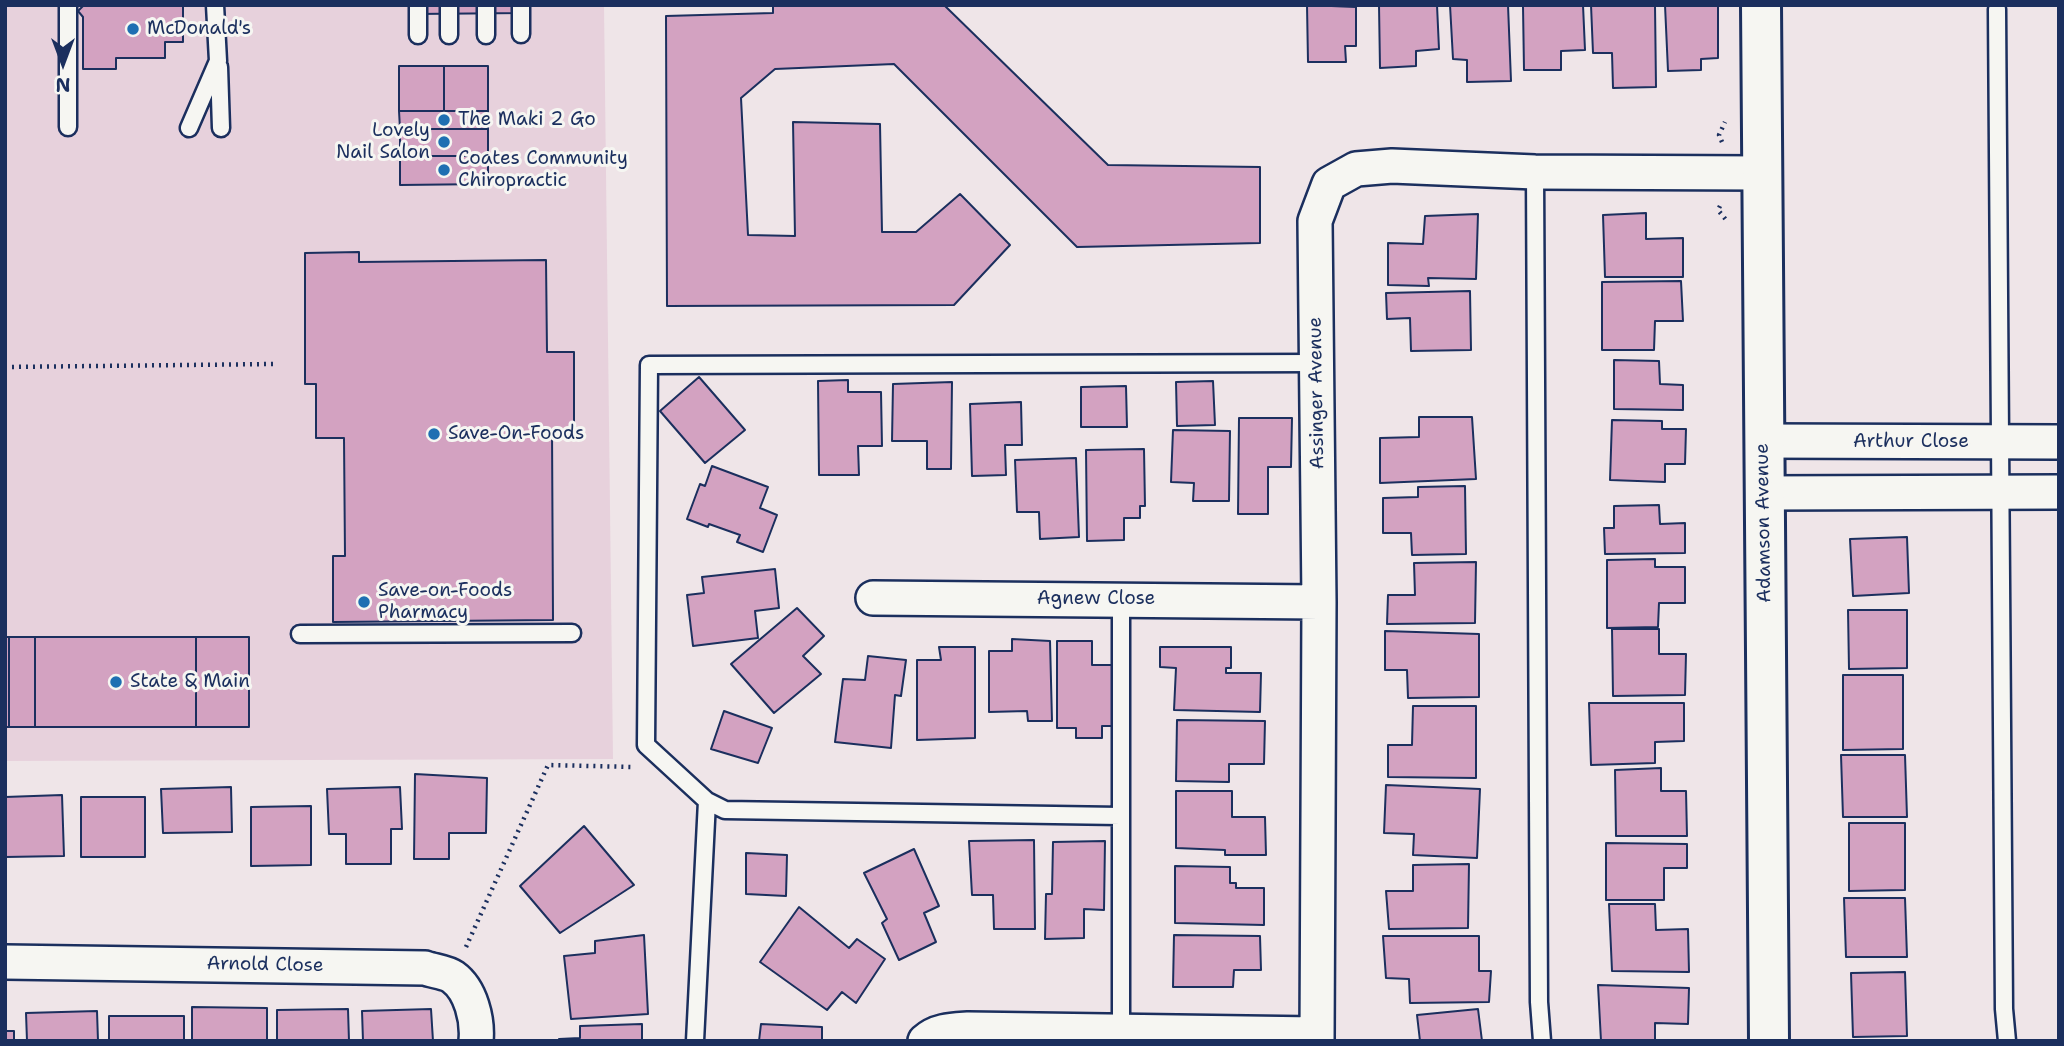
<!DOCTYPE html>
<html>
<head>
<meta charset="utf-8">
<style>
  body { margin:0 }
  #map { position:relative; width:2064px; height:1046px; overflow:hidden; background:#efe5e8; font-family:"Shantell Sans",sans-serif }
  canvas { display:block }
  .frame { position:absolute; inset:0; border:7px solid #1b2f5e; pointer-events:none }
  .north { position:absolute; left:28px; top:28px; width:70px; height:70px; -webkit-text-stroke:5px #f6f6f2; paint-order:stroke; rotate:180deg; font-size:19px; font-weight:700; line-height:28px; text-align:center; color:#1b2f5e }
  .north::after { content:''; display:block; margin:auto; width:24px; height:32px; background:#1b2f5e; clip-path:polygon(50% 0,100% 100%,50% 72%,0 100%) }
</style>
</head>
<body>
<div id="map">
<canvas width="2064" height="1046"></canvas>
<div class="frame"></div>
<div class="north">N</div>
</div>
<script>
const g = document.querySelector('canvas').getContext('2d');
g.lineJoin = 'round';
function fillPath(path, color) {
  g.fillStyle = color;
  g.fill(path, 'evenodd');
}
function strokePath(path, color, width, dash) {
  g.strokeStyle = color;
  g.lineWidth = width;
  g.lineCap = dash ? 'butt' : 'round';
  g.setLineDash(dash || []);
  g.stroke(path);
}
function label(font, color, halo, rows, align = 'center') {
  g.font = font + ' "Shantell Sans",sans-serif';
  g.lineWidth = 6;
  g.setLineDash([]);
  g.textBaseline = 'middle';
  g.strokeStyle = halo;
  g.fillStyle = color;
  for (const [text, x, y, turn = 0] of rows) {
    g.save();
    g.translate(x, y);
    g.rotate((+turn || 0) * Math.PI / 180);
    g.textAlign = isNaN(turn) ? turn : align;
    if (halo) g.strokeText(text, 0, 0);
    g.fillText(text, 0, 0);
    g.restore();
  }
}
fillPath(new Path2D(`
  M5 5H604L613 759 5 761Z`), '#e7d1dc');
const building = new Path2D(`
  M84 5H183V42H165V58H116V69H83V17L78 11Z
  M415 5H524V13L415 14Z
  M773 5H944L1108 165 1260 167V243L1077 247 894 64 775 69 741 98 748 235 795 236 793 122 880 124 882 232H916L960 194 1010 245 954 305 667 306 666 16 773 13Z
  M1307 5 1356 7V46H1345L1346 62H1308Z
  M1379 5H1437L1439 49 1416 51V66L1380 68Z
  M1450 5H1508L1511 81 1467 82V60L1453 59Z
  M1583 5 1585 50 1561 51V70H1524L1523 6Z
  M1591 5H1655L1656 87 1613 88 1612 53H1593Z
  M1665 5H1718V58L1701 59V70L1668 71Z
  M399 66H444V111H399Z
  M444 66H488V111H444Z
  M399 111H488V129H400Z
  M400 129H488V156H400Z
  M400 156H488V184L400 185Z
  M1646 213V239L1683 238V277H1605L1603 215Z
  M1478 214 1476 279 1428 278 1429 286 1388 285V243L1423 244 1425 216Z
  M359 252V262L546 260 547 352H574V429H552L553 620 333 622V556H345L344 438H316V384H305V253Z
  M1681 281 1683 321H1655L1654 350H1602V282Z
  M1470 291 1471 350 1411 351 1410 318 1387 319 1386 293Z
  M1614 360 1659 361 1660 384 1683 385V410L1614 409Z
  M699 377 745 430 705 463 660 411Z
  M848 380V392H881L882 446H858L859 475H819L818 381Z
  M1213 381 1215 425 1177 426 1176 382Z
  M952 382 951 469H927V441H892L893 384Z
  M1126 386 1127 427H1081V387Z
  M1021 402 1022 445H1005L1006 475 972 476 970 404Z
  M1419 417H1472L1476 479 1380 483V438L1419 437Z
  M1239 418H1292L1291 467H1268V514H1238Z
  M1612 420 1662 421V429H1686L1685 464H1665V482L1610 480Z
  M1173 430 1230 431 1229 501H1193L1194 483 1171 482Z
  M1144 449 1145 506H1140V518H1124V540L1087 541 1086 450Z
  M1076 458 1079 537 1040 539 1039 512H1017L1015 460Z
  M712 466 768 487 760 508 777 515 763 552 737 542 740 535 709 524 708 527 687 519 700 484 705 486Z
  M1465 486 1466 554 1412 555 1411 533H1383V498L1418 497V487Z
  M1659 505 1660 524 1685 523V553L1605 554 1604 528H1614V506Z
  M1907 537 1909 593 1853 596 1850 539Z
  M1655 559V567H1685V603H1659L1658 627 1607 628V560Z
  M1476 562 1475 623 1387 624 1388 595H1415L1414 563Z
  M775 569 779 608 755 611 758 638 693 646 687 595 704 593 702 577Z
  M797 608 824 636 803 656 821 674 774 713 731 664Z
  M1848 610H1907V668L1849 669Z
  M1612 629H1659V654H1686L1685 695 1613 696Z
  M1385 631 1479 634V697L1408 698 1407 670H1385Z
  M5 637H9V727H5Z
  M9 637H35V727H9Z
  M35 637H196V727H35Z
  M196 637H249V727H196Z
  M1012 639 1050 641 1052 721H1028L1027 711 989 712V651H1012Z
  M1057 641H1092V665H1116V726H1102V738H1076V728H1057Z
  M939 647H975V738L917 740V660H941Z
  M1160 647H1231V668H1226V673H1261L1260 712 1174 710 1176 668 1160 667Z
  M868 656 906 660 901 696 895 695 891 748 835 742 843 679 865 680Z
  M1843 675H1903V749L1843 750Z
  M1589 703H1684V741L1655 742V763L1591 765Z
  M1413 706H1476V778L1388 777V745H1412Z
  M724 711 772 728 758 763 711 749Z
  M1177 720 1265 721 1264 764H1229V782L1176 781Z
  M1841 755H1905L1907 817H1843Z
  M1661 768V791H1686L1687 836H1616L1615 770Z
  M415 774 487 778 486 833H449V859H414Z
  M1386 785 1480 789 1477 858 1413 855 1414 834 1384 833Z
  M231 787 232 832 163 833 161 789Z
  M400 787 402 829H391V864H346V834H329L327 789Z
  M1176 791H1232V817H1265L1266 855H1225V850L1176 848Z
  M62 795 64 856 5 857V797Z
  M81 797H145V857H81Z
  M311 806V865L251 866V807Z
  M1849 823H1905V890L1849 891Z
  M584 826 634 885 560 933 520 886Z
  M1034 840 1035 929H994L993 895H972L969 841Z
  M1105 841 1104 910 1084 909V938L1045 939 1046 894H1052L1053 842Z
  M1606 843 1687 844V868H1664V900H1606Z
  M914 849 939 906 924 913 936 942 899 960 882 923 887 919 864 873Z
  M746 853 787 855 786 896 746 894Z
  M1469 864 1468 928 1389 929 1386 891H1413V865Z
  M1175 866 1230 867V883H1236V888H1264V925L1175 923Z
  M1844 898H1905L1907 957H1846Z
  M1609 904H1655L1656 930 1688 929 1689 972 1612 971Z
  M799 907 849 948 857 939 885 959 856 1003 842 992 827 1010 760 962Z
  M644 935 648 1014 571 1019 564 956 595 953V941Z
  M1174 935 1260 936 1261 970H1234L1233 987H1173Z
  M1383 936H1479V971H1491L1489 1002 1410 1003 1409 979 1386 978Z
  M1905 972 1907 1036 1853 1037 1851 973Z
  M1598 985 1689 988 1688 1024 1655 1023V1041H1601Z
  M192 1007 267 1008V1041H192Z
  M348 1009 349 1041H277V1010Z
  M431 1009 433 1041H363L362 1011Z
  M1478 1009 1482 1041H1420L1417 1015Z
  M97 1011 98 1041H27L26 1013Z
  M109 1016H184V1041H109Z
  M642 1024V1041H559V1039L580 1038V1026Z
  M761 1024 822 1027V1041H759Z
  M5 1031H14V1041H5Z`);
fillPath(building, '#d3a2c1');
strokePath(building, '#1b2f5e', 2);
const lane = new Path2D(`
  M68 5V127
  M486 5V35
  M521 5V34
  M1997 9 2004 1009 2007 1041
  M418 35V5
  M449 35V5
  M219 67 221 128
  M189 128 218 61 215 5
  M1535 172 1539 1002 1542 1041
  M1121 599V1035
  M300 634 572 633
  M1120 816 725 810 707 801 646 745 649 365 1316 363
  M695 1041 707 801`);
const street = new Path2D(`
  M1763 441 2059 442
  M1763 493 2059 492
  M873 598 1319 602
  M5 962 425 968C433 971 446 972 453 977 471 990 478 1020 476 1041
  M925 1041C937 1030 953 1030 968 1029L1316 1034
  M1317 1041 1319 602 1315 221 1329 184 1356 169 1392 166 1535 172 1761 173`);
const secondary = new Path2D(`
  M1761 5 1769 1041`);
strokePath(lane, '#1b2f5e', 21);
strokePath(street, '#1b2f5e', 38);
strokePath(secondary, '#1b2f5e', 44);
strokePath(new Path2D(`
  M1722 142 1719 135 1725 122
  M1720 206 1718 210 1727 221
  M5 367 274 364
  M466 947 548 765 633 767`), '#1b2f5e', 4.5, [2, 5]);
strokePath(lane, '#f6f6f2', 16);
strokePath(street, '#f6f6f2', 33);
strokePath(secondary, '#f6f6f2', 38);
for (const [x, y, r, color] of [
  [133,29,7,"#1f6fb2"],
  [444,120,7,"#1f6fb2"],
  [444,142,7,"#1f6fb2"],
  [444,170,7,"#1f6fb2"],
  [434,434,7,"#1f6fb2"],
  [364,602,7,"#1f6fb2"],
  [116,682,7,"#1f6fb2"]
]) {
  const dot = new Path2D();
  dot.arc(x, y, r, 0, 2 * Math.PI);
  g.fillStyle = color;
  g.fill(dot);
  strokePath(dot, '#f6f6f2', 2.5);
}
label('19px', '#1b2f5e', '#f6f6f2', [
  ["McDonald's",147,29],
  ["The Maki 2 Go",458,120],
  ["Lovely",430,131,"right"],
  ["Nail Salon",430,153,"right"],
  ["Coates Community",458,159],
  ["Chiropractic",458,181],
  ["Save-On-Foods",448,434],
  ["Save-on-Foods",378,591],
  ["Pharmacy",378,613],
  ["State & Main",130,682]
], 'left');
label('19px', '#1b2f5e', '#f6f6f2', [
  ["Assinger Avenue",1317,393,-91],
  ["Arthur Close",1911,442],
  ["Adamson Avenue",1764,523,-91],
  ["Agnew Close",1096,599],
  ["Arnold Close",265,965,1]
]);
</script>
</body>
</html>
